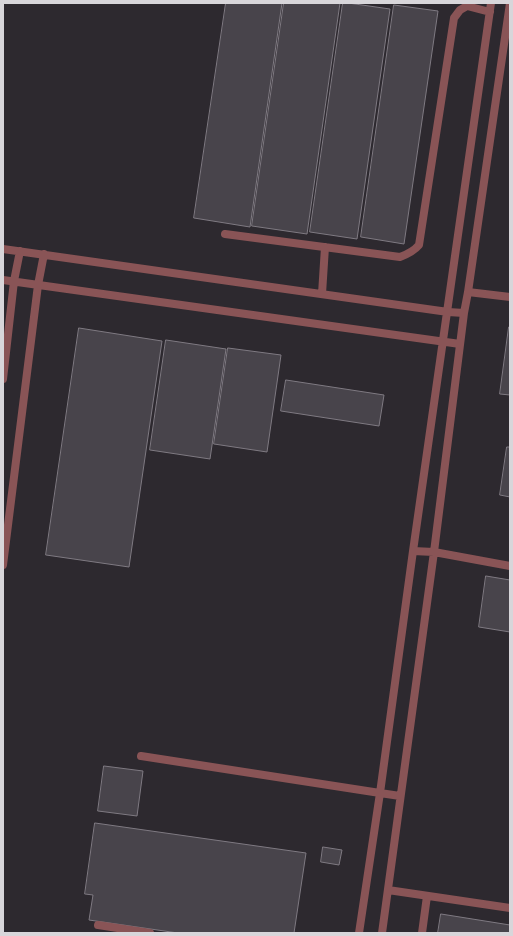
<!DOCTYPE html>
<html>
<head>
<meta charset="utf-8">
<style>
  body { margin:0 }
  #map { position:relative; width:513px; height:936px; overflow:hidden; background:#2d292f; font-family:"Asap Condensed",sans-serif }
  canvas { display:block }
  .frame { position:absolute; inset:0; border:4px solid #d8d6da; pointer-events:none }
</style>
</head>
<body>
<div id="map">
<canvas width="513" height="936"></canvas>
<div class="frame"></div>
</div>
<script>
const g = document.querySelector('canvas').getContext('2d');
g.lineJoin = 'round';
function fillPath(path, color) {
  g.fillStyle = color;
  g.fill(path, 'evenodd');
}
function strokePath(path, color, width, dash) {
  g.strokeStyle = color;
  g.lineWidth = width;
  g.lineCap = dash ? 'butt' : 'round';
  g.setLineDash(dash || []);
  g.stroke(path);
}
const building = new Path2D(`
  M226 3H282L250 227 194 218Z
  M284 3H340L307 234 252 226Z
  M343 3H348L390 9 357 239 310 232Z
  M394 5 438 11 404 244 361 237Z
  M509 327H510V395L500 394Z
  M79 328 162 341 129 567 46 555Z
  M166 340 226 349 210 459 150 450Z
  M228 348 281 355 267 452 214 444Z
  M286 380 384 395 379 426 281 411Z
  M507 447H510V497L500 495Z
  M486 576 510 580V632L479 627Z
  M104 766 143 771 137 816 98 811Z
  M95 823 306 853 294 933H178L89 920 93 895 85 894Z
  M323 847 342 850 339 865 321 862Z
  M441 914 510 925V933H438Z`);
fillPath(building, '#48444b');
strokePath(building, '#7f7a82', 1);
strokePath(new Path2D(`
  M225 234 400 257C408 254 414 251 419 245L454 18 460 10 467 6 490 12
  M3 249 448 312 464 313
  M3 280 460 344
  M468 292 510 297
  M322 294 325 247
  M3 379 14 281 20 251
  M413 551 434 552 510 566
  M3 565 38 285 44 254
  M141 756 380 793 400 796
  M388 890 510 908
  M98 925 150 933
  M359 933 380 793 413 551 491 3
  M382 933 434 552 464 313 468 292 510 3
  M422 933 427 896`), '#895456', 8);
</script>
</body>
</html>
